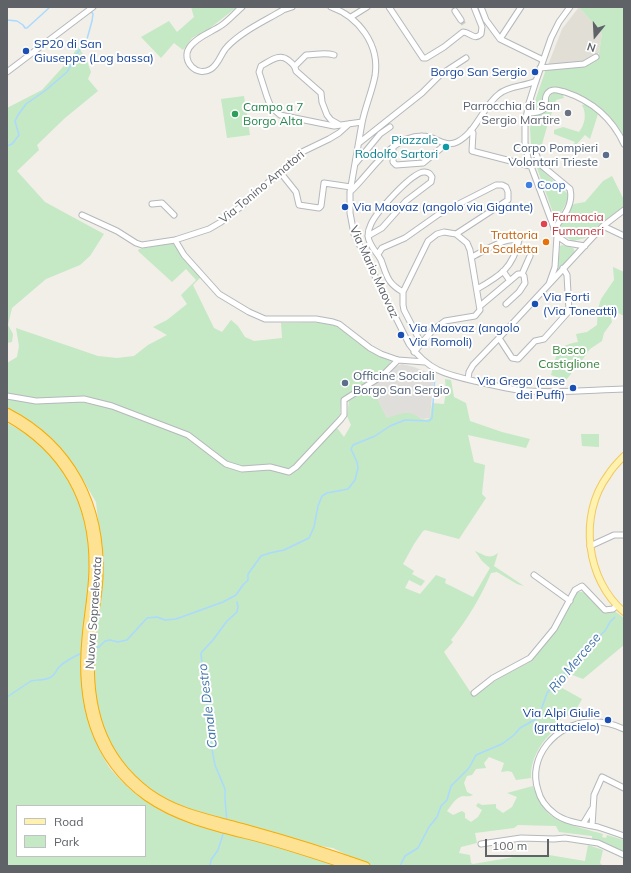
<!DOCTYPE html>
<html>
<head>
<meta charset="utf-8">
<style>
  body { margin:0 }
  #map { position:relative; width:631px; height:873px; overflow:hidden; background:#f1efe8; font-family:Mulish,sans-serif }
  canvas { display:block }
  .frame { position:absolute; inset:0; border:8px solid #5f6368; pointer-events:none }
  .legend { position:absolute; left:16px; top:805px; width:130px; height:52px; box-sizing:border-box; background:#fff; border:1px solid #bfc1c3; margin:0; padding:5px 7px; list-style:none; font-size:12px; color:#5f6368 }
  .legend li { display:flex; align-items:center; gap:8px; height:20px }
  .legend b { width:20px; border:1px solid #bfc1c3 }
  .north { position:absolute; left:575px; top:16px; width:40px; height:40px; -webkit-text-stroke:3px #fff; paint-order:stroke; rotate:198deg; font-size:11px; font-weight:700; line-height:16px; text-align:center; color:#5f6368 }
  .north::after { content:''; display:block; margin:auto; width:14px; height:18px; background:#5f6368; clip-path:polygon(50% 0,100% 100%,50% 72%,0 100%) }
  .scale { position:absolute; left:485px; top:839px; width:64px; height:18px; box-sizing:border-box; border:2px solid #5f6368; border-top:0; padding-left:5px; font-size:12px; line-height:14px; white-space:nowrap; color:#5f6368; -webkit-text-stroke:3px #fff; paint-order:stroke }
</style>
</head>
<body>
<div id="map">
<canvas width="631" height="873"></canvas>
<div class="frame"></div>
<ul class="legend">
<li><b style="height:5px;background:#fff2af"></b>Road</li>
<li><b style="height:11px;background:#c5e8c5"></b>Park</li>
</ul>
<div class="north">N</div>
<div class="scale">100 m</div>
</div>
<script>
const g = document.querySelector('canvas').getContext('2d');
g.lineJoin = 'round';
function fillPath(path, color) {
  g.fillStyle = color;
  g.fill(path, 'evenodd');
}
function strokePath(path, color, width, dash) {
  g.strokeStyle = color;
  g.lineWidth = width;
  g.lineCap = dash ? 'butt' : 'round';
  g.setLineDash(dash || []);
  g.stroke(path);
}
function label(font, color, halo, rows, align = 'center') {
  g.font = font + ' Mulish,sans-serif';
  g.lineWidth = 4;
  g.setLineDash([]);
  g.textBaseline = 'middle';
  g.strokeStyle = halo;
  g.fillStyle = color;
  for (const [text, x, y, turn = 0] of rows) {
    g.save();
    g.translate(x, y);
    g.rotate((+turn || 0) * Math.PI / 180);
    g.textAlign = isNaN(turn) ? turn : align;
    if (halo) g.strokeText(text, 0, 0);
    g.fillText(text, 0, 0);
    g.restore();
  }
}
fillPath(new Path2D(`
  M402 364 414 367 434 375 430 418 423 419 417 417 412 414 387 418 371 386 395 367Z`), '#e0deda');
fillPath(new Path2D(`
  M579 7 602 34 599 53 587 60 579 63 548 65 562 29Z`), '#e1ded6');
fillPath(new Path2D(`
  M191 7H237L210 28 192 38 183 50 174 43 161 58 141 37 169 21 177 32 194 17Z
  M579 7 624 8V136C611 113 594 103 570 93 563 90 557 86 549 88L544 96 541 108 536 110H532L546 69 582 67 598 60 602 34Z
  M78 46 87 61 91 72 88 79 98 91 65 118 37 145 39 150 17 171 45 202 104 234 90 256 80 265 46 279 12 308 8 325 13 334 12 342 7 343V108L42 90 71 58Z
  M557 92 562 94 564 98 556 100 549 121 532 117V115H538L546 111C548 103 548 93 557 92Z
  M244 96 250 135 227 138 221 99Z
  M586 104 598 114 590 139 585 135 573 148 572 147 575 142 554 134V130L563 127 579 132C585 124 587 114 582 105Z
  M531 118 548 123 541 148 531 145 530 129Z
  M532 154 543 171 567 193 568 200 556 221Z
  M612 176 624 200V206L600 224 585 238 573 241 562 235 559 228 560 225 574 204 585 202 603 181Z
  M174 243 185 260 201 277 193 285 214 328 222 332 231 320 238 326 245 337 254 341 282 338 281 323C298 323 316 321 332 325 340 327 346 333 353 339 364 348 377 356 391 361 383 380 358 390 341 399L340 415 294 466 288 469 273 465H265L250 467 238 466 228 463 191 435 88 398 74 397 38 399 7 394V363L17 357 19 346 16 328 98 356 117 358 134 356 148 345 167 335 153 327 167 320 187 304 181 295 196 280 186 269 172 282 138 251 139 249Z
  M562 245 573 248 575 252 559 269 558 267 560 246Z
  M613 267 624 272V316L616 312 610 314 612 322 604 333 602 341 590 349 580 363 566 380 551 375C557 355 555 346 578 342L576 334 587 332 597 325 598 309 601 299 614 280Z
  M445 379 451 380 454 397 466 403 470 421 502 432 530 439 526 448 468 435 474 462 485 465 482 494 486 498 459 539 425 530 423 531 414 544 403 564 414 571 412 574 425 581 421 586 409 580 405 588 420 594 436 575 446 579 445 583 473 597 490 568 482 561 475 551C485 555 489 560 498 553L494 566 524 586 517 584 497 572 491 573C481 597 467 620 451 640L453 642 444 652 473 696 498 679 528 663 551 636 565 615 577 592C587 589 597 605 604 611L616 612 624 618V645L583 679 570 674 562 688 582 699 577 708 581 713 564 717 548 728 551 733C539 745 530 761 531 778L516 780 512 772 508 771 501 772 504 763 489 757 484 763 486 768 476 769 472 775 467 776 464 783 467 792 473 795C469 797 467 796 463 796 456 797 451 806 447 811L453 815 462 811 465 813V818L471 822 478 817 482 810 476 806 478 803 482 805 496 804V808L503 813 512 807 517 797 507 793 533 786C537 796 541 805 548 813 557 823 589 830 603 834L602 837 606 838 607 835 624 840V853L606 843 592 840V836L559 832 556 826 518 825 514 828 475 833 477 843 461 847 459 853 470 855 471 863 473 864 520 856 549 855 585 861 588 845 603 850 600 863 603 866H353L355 859 333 848 320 846 264 830 261 842 339 866H7V423C58 448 86 498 89 554L102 555 96 502 83 480 62 450 49 436 36 425 7 408V398L35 403H56L76 401 116 409 147 422 188 438 229 468 240 471 272 469 287 474 295 471 337 428 344 437 351 425 347 416 349 401 371 386 387 418C394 416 405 411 413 414 419 417 423 422 430 418L432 403 444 404 446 392ZM110 743 118 756 139 780 174 807 169 814C147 805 123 785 109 767 105 761 102 754 98 747ZM17 806H145V856H17Z
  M581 434H599V447L582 446Z`), '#c5e8c5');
strokePath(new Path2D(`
  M7 20 17 21 23 25 25 28H27L50 7
  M7 146 12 144 19 135 15 121 18 115 26 104 46 90 67 72 70 67 74 58 87 39 92 21 93 14 91 11
  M93 648 99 647 105 641 110 640 118 642 127 640 147 618 157 617 165 620 176 619 223 602 236 595 243 585 248 580V574L261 556 270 553 284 550 309 538 314 527 318 506 322 496 327 493 348 489 355 480 358 468 357 462 351 449 353 445 375 436 390 426 405 420 429 421 432 418 435 375
  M7 697 31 681C37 679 43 681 49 678 55 676 56 670 59 667 66 660 75 656 84 652
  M227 822 225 799V789L215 765 211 744V733L207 718V703L205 687 207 681 202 664 201 653 213 640 227 621 237 612 238 607 237 602
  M210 866 211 860 218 850 224 831
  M400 866 405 856 418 848 429 827 437 817 441 806 447 800 451 786 469 768 476 755 502 744 514 735 520 728 536 719 539 716 547 693 552 687 565 672 577 664 588 646 605 631 610 622 615 617`), '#aadaff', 1.5);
strokePath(new Path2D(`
  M461 20 465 26`), '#ccccc8', 5, [5, 2.5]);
const minor = new Path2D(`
  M242 7C235 13 229 20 222 25 212 32 196 37 189 48 181 61 197 78 211 69 219 64 221 53 227 47 242 31 265 21 283 10L292 7
  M331 7C359 17 380 45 375 76 372 92 365 107 362 123 358 146 354 169 350 192V213L354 234 409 344C429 372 448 375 479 382 492 385 505 388 518 390 552 394 589 390 624 389
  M389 7 423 58H426L444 47 463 32C470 32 474 41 481 34L482 27 474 7
  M481 7 486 20 500 39 543 60
  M455 11 461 20
  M351 17 367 7
  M500 39 521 7
  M295 66 306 55C316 55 324 52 334 55
  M540 68 584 64 596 57
  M7 72 93 7
  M527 113C557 113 538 99 550 91 554 88 560 91 565 92 592 101 612 118 624 144
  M340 125 331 120 327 115 322 102 321 93 296 71C295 66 293 64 288 60 279 53 270 61 261 66L259 72 267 97 271 107 280 115 334 126 362 122
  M471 130 473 133 472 151 530 166
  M359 143 422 93 440 75 466 58
  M393 147V162L396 165 423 163 446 144
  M526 150H534L541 165 570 189C574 205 563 217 554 229
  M356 163 380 134 390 127
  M280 172 296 192 299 205 319 208 321 206 324 183 351 187
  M350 192C370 174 391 135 423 136 435 136 445 148 457 142 476 133 483 106 499 94 510 85 524 87 536 81
  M152 204 162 203 174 215
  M82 215 117 231 136 243 142 245 175 240 209 229 221 222 243 205 302 152 329 139 339 133 349 124
  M603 226 624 236
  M368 236 382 228 406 201 431 182 432 177C431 175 429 172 425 172 413 170 376 213 371 224 369 228 368 232 368 236 369 246 377 252 381 260 387 276 387 283 403 292
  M557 236 567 243 585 246
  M175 240 184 255 219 294 249 312 265 319H316L333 322 339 324 370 348 381 354 398 360 425 362
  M378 254 382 248 405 238 439 214 496 185H502L506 187 508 192V200L456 234 444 232 437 234 428 241 403 292V305L404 310 421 343
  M472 257C484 251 505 237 519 240 513 268 500 276 477 289
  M503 271 510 281
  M522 274 530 256
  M549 284 555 267 557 236 528 158 525 143V123L529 103 536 81 551 38 559 22 570 7
  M480 306 518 274H522L524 276 525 283 519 292 506 304
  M499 338 512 358 518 359 535 341 544 339 569 311 567 275 563 268
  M414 352 432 331 445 321 475 316 480 310 470 250 467 243 456 234
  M468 379 469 372 473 365 499 338 603 226 624 210
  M7 396 36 401 84 399 112 406 188 435 226 464 242 469 270 467 289 472 296 467 341 419 344 415V400L382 376 398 360
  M590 546 614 535H624
  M534 575 570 601
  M474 693 493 678 530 658 554 629 575 590 582 586 584 588 605 610 613 609 616 606
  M624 729C613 724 601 721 589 722 556 724 527 757 538 790 540 799 547 808 555 814 567 823 584 824 598 827 607 830 616 833 624 836
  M583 824 592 809
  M592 826 594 795 602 777 624 788
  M481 844 521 838 554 839 565 838 598 843 624 855`);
const major = new Path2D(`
  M624 456C618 462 612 468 608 475 578 515 586 580 624 612`);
const highway = new Path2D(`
  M7 412C71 445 102 505 99 577 98 600 92 623 91 647 87 705 100 756 148 792 178 814 213 819 248 829 288 840 327 852 366 866
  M7 417C65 449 94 502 93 567 93 591 88 614 86 638 80 701 93 758 147 797 180 820 220 828 259 838 289 846 319 856 349 866`);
strokePath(minor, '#b5b8bc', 7);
strokePath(major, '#f2c960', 8);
strokePath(highway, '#f9ab00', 9);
strokePath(minor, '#fff', 5);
strokePath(major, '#fff2af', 6);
strokePath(highway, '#fde293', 7);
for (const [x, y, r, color] of [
  [26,51,4,"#1a4fb4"],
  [535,72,4,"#1a4fb4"],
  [568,113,4,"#6b7280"],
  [235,114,4,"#2e9e5b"],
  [446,147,4,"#0f9aa8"],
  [606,155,4,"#5c6f8a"],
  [529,185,4,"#3f7fe0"],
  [345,207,4,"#1a4fb4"],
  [544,224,4,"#e0444e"],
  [546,242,4,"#e8710a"],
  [535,304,4,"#1a4fb4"],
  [401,335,4,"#1a4fb4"],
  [345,383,4,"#5c6f8a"],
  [573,388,4,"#1a4fb4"],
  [608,720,4,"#1a4fb4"]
]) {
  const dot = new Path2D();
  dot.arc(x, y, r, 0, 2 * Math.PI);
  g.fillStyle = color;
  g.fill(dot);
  strokePath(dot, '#fff', 1.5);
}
label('12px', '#164399', '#fff', [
  ["SP20 di San",34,44],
  ["Giuseppe (Log bassa)",34,58],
  ["Borgo San Sergio",527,72,"right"],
  ["Via Maovaz (angolo via Gigante)",353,207],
  ["Via Forti",543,297],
  ["(Via Toneatti)",543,311],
  ["Via Maovaz (angolo",409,328],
  ["Via Romoli)",409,342],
  ["Via Grego (case",565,381,"right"],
  ["dei Puffi)",565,395,"right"],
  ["Via Alpi Giulie",600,713,"right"],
  ["(grattacielo)",600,727,"right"]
], 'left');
label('12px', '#5b616d', '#fff', [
  ["Parrocchia di San",560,106],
  ["Sergio Martire",560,120]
], 'right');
label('12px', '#27864d', '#fff', [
  ["Campo a 7",243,107],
  ["Borgo Alta",243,121]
], 'left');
label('12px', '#0d838f', '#fff', [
  ["Piazzale",438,140],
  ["Rodolfo Sartori",438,154]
], 'right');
label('12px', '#4e5e75', '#fff', [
  ["Corpo Pompieri",598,148],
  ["Volontari Trieste",598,162],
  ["Officine Sociali",353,376,"left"],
  ["Borgo San Sergio",353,390,"left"]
], 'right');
label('12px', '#366cbe', '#fff', [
  ["Coop",537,185]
], 'left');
label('12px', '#5f6368', '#fff', [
  ["Via Tonino Amatori",262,187,-40],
  ["Via Mario Maovaz",374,272,65],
  ["Nuova Sopraelevata",94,613,-86]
]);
label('12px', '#be3a42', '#fff', [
  ["Farmacia",552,217],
  ["Fumaneri",552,231]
], 'left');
label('12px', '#c56008', '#fff', [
  ["Trattoria",538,235],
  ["la Scaletta",538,249]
], 'right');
label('12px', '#348238', '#fff', [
  ["Bosco",569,350],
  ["Castiglione",569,364]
]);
label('italic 13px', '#4174aa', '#fff', [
  ["Rio Mercese",575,663,-50],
  ["Canale Destro",208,706,-97]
]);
</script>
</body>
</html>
